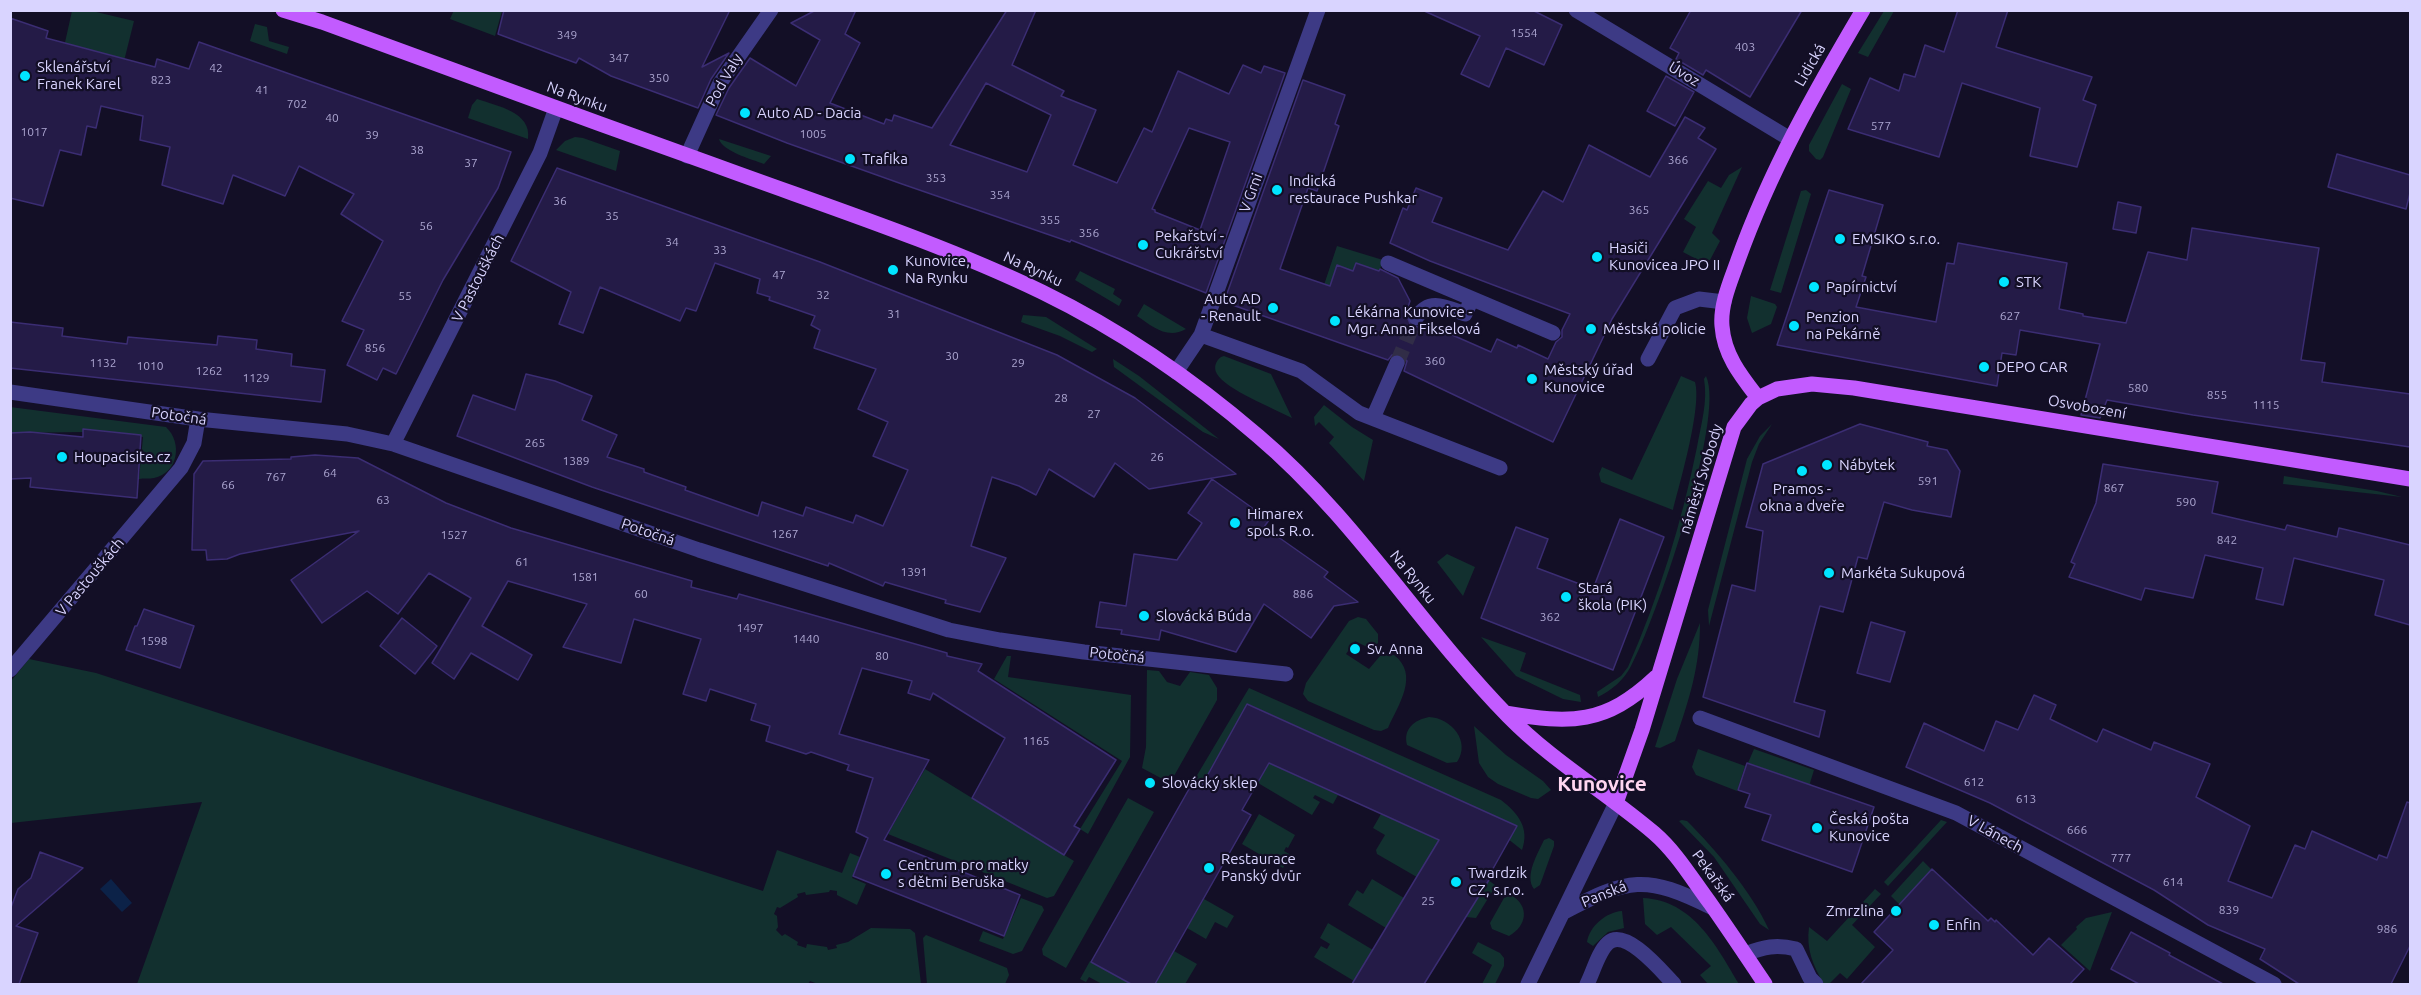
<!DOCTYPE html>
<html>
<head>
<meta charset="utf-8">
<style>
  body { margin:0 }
  #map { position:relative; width:2421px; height:995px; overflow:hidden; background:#130f26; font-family:Ubuntu,sans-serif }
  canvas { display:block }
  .frame { position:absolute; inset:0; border:12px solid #d9d4ff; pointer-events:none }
</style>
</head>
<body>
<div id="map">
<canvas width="2421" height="995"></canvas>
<div class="frame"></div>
</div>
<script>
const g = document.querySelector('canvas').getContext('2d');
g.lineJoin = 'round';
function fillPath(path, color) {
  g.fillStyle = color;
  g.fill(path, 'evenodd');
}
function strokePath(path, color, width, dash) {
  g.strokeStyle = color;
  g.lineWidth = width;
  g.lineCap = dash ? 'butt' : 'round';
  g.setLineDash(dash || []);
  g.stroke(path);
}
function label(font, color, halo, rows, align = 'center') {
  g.font = font + ' Ubuntu,sans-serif';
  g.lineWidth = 4.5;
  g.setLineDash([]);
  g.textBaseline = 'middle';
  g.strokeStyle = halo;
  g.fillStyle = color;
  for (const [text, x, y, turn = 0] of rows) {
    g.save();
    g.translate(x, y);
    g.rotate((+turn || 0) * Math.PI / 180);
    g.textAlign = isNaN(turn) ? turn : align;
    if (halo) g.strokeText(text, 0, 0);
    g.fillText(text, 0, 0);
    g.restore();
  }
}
fillPath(new Path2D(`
  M454 10H502V11L495 36 450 19Z
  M72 11H92L134 21 124 61 64 47Z
  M1884 11H1894L1868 57 1858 53Z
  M255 24 267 27 269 41 289 47 287 54 250 41Z
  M1842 84 1851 89 1823 157 1820 160 1816 159 1809 151V145Z
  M477 99C497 106 532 112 528 139L468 118 472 105Z
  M575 137 583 138 620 151 616 171 556 150 565 141Z
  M719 139 771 156 764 164C751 159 722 151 719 139Z
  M1742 167 1712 233 1720 241 1710 260H1698L1683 252 1696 227 1684 219 1708 181 1721 188 1729 175Z
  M1806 190 1811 194 1781 293 1770 290 1801 191Z
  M1337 246 1383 260 1379 272 1356 263 1345 291 1324 285Z
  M1080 271 1115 289 1113 294 1122 300 1119 306 1075 280Z
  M1751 296 1775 304 1777 307 1771 324 1752 333 1747 318Z
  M1144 304 1186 329C1167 340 1152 326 1137 316Z
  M1023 315 1046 317 1097 349 1092 352 1060 336 1021 322Z
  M1224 356 1271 374 1292 418C1275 409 1225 389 1217 374 1213 367 1216 361 1221 357Z
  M1113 359 1139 376 1219 439 1203 432 1114 367Z
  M1681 376 1695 382C1702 407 1680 482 1673 510L1601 482 1599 474 1602 467 1632 480Z
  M1706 376C1726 418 1655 622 1631 666 1624 680 1612 690 1598 697L1597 692 1621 676 1628 667C1659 596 1682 522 1697 447 1701 424 1708 402 1704 379Z
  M1324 405 1352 427 1373 440 1364 481 1329 443 1334 437 1319 422 1315 426 1314 417Z
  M10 407 166 427C183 443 178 473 154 478 149 479 144 478 139 479L143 437 84 432 11 433Z
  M1772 424 1759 444 1752 462 1709 626 1708 610 1747 459 1760 436Z
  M2284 476 2377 491 2402 497 2283 484Z
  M1447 554 1475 567 1463 596 1437 562Z
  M1358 617 1366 619 1378 634V643L1371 649 1355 641 1346 654 1369 669 1380 656 1394 655C1420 675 1398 705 1388 728L1381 731 1374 730 1308 701 1303 694 1306 683 1349 621Z
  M1700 623C1700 667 1689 700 1675 741L1660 748 1655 747 1677 679Z
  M1481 637 1526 653 1520 671 1580 695 1581 702 1563 699 1516 676Z
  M1007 656H1011L1008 677 1131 695 1130 757 1088 834 1080 829 1122 761 994 679Z
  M29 659 96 673 763 891 777 850 842 873 850 853 860 857 852 878 866 884 857 905 837 895V891L830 890 829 892 806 895 805 892 797 894 798 897 780 908 777 907 774 914 777 916 778 927 776 930 782 936 785 934 798 942 797 945 806 948 807 944 827 947 828 950 837 948 836 945 848 942 871 928 910 929 915 933 921 984H818L810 981 808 984H137L202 802 11 823V681Z
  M1147 670 1159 671 1167 682 1180 686 1190 672 1209 675 1217 688V700L1170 783 1142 768 1146 747Z
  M1249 688 1501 800C1518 813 1530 828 1522 850L1508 839 1516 826 1248 704 1201 787 1193 782Z
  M1429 717C1451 718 1471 741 1457 762L1447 763 1407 745C1403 729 1414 720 1429 717Z
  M1474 726 1506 755 1543 781 1551 790 1538 799 1531 798 1498 784 1488 777 1479 763Z
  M1698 749 1745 766 1737 791 1696 775 1692 767Z
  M1754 749 1814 770 1810 783 1812 786 1748 763Z
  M1269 763 1338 795 1333 804 1315 795 1313 798 1320 802 1312 815 1258 783Z
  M925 769 1074 861 1054 896 1047 898 888 834Z
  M1128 798 1154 812 1066 968 1043 955 1042 949Z
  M1259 814 1295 835 1288 848 1286 847 1284 851 1291 855 1283 868 1242 844Z
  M1381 814 1439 840 1422 880 1377 854 1376 850 1385 835 1373 828Z
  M1682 820 1687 821C1716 850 1752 892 1769 930L1760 924 1714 857 1679 821Z
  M1941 820 1947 822 1888 886 1884 882Z
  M1549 838 1554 841V846L1540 885 1534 889C1524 876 1538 853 1544 840Z
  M1923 861 1932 870 1900 905 1891 896Z
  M1484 877 1495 885V887L1476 918 1466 917 1470 911 1466 908Z
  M1372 879 1409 901 1391 931 1348 905 1357 890 1363 894Z
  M1875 889 1881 894 1852 925 1875 947 1847 979 1840 973 1829 984H1824C1813 966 1806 949 1809 927L1827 941Z
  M1511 895C1530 906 1527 926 1509 936L1492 929 1490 923 1504 898Z
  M1021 898 1042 906 1044 910 1022 951 1013 954 979 941 983 931 1003 939Z
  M1643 898C1693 900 1717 947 1739 984H1708L1700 975 1711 966 1671 927 1657 935 1645 924Z
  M1204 899 1234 916 1227 928 1215 922 1206 939 1187 928Z
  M1622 911 1624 928 1608 932 1593 946 1587 942C1589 927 1606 912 1622 911Z
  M2112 912 2090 971 2061 945 2077 929 2076 927 2086 918Z
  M1328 923 1378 953 1359 984 1314 957 1321 946 1327 949 1330 944 1320 938Z
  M926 935 1007 968 1009 975 1005 984H927L923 938Z
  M1478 942 1500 953 1504 958V966L1495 984H1482L1492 965 1472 953Z
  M1174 951 1197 964 1185 984H1155Z
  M1090 961 1131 984H1102L1089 977 1086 982 1080 979Z`), '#12302f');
fillPath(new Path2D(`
  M111 879 132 903 122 912 100 889Z`), '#0c2248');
const building = new Path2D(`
  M504 10H730L702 67 729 53 711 79 698 108 611 76 579 58 576 63 498 34Z
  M816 10H856L845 34 860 43 830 103 884 124 886 119 892 121 894 115 932 128 1007 10H1036L1012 65 1064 91 1061 96 1096 110 1073 165 1117 183 1144 128 1152 132 1178 71 1229 94 1243 65 1261 73 1264 66 1285 73 1206 293 1071 240 1070 242 902 184 787 143 716 115 729 88 750 58 796 86 820 40 791 23ZM986 83 1051 115 1027 172 950 145ZM1189 128 1230 142 1200 230 1155 212V210L1152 209Z
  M1422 10H1532L1562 25 1544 65 1506 48 1489 87 1461 74 1480 36Z
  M1691 10H1802L1750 97 1706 70 1703 75 1676 59 1679 53 1670 48Z
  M1958 10H2008L1996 47 2092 77 2083 100 2096 105 2077 167 2030 156 2040 108 1962 83 1939 157 1848 129 1870 78 1899 91 1904 74 1915 77 1925 45 1944 52Z
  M10 18 48 31 46 38 155 67 157 59 189 69 199 42 511 152 498 188 443 280 396 374 383 368 377 380 347 365 364 330 342 321 383 241 341 214 354 194 299 166 285 196 233 175 223 204 162 185 170 147 140 140 143 116 101 106 96 128 87 126 81 155 60 150 43 206 10 198Z
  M1666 76 1694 92 1675 126 1647 111Z
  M1303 80 1345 95 1335 124 1339 126 1317 191 1308 188 1280 269 1330 286 1337 265 1353 271 1356 263 1379 271 1380 269 1398 278 1410 301 1406 314 1411 326 1419 327 1425 323 1491 352 1497 339 1517 348 1518 345 1548 359 1556 342 1562 337V330L1570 314 1430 261 1390 243 1403 208 1407 210 1416 188 1442 198 1432 222 1508 250 1543 191 1563 202 1589 145 1650 177 1685 117 1705 128 1698 138 1716 149 1612 319 1553 442 1404 371 1407 361 1400 354 1392 355 1388 360 1224 302Z
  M2337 154 2410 175V193L2406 209 2328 187Z
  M557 168 820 262 1057 355 1135 398 1236 474 1149 489 1115 463 1094 497 1049 469 1036 495 1019 486 992 477 971 546 1006 558 980 612 945 603 946 600 885 582 883 586 829 563 828 566 592 487 457 436 473 395 515 410 526 374 555 381 592 396 582 420 617 435 607 457 644 469V472L686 487 685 490 758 516 762 502 803 516 806 507 853 523 856 515 883 526 908 470 873 456 888 422 858 409 876 369 814 348 820 330 811 325 815 316 769 300 770 297 757 293 760 279 715 263 696 311 686 308 680 321 600 287 583 333 559 324 571 292 511 261Z
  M1829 190 1883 205 1862 276 1866 277 1856 307 1936 322 1947 263 1954 264 1958 243 2067 263 2059 309 2083 314V316L2126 323 2148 252 2187 260 2192 228 2319 248 2301 360 2325 363 2322 382 2410 394V447L2193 415 2107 400 2100 418 2081 415 2100 344 2020 330 2016 355 2002 353 1997 386 1777 345Z
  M2118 202 2141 207 2136 233 2113 229Z
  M10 322 63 328 62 336 127 344 128 337 217 345 218 336 257 340 256 349 292 354 291 366 325 370 321 402 10 368Z
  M1860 424 1928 442 1927 446 1947 450 1960 471 1951 517 1912 510 1884 502 1867 559 1858 557 1843 612 1820 606 1794 702 1825 711 1819 737 1703 697 1732 585 1755 591 1763 531 1746 527 1763 464Z
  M83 429 141 435 137 498 30 487 31 478 10 479V433L30 432 83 437Z
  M315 455 358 458 446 503 511 528 692 581 691 587 737 599 739 594 947 653V656L982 664 978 671 1116 760 1074 826 1080 829 1064 855 972 798 1005 738 933 693 930 700 908 693 912 681 862 668 839 734 929 760 884 840 1020 895 1004 936 853 876 868 838 856 832 873 778 847 770 849 765 811 752 806 754 766 741 770 726 751 720 756 704 710 689 706 701 683 694 701 639 634 619 621 663 563 647 587 604 508 581 482 626 532 655 518 680 471 653 454 679 432 663 471 598 429 573 398 614 367 591 322 623 291 580 359 531 240 554 227 559 207 560 206 550H192L194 474 203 461 291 459V457Z
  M2103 464 2218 482 2212 513 2285 530 2287 525 2337 537 2339 528 2410 545V625L2375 615 2384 580 2294 558 2283 605 2256 599 2263 568 2205 555 2193 598 2145 588 2141 600 2069 577 2075 564 2071 562 2096 503Z
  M1212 479 1269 520 1264 527 1328 572 1324 577 1358 602 1334 606 1311 638 1264 604 1236 652 1161 630 1159 640 1121 634 1122 630 1096 627 1100 602 1126 606 1134 554 1177 560 1202 523 1188 513Z
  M1620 519 1664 537 1613 670 1481 618 1516 527 1548 539 1537 568 1593 589Z
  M144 609 194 626 180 668 126 650 135 626H137Z
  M402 618 437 646 415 674 380 646Z
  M1871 622 1905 632 1890 682 1857 673Z
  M2034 695 2056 705 2050 719 2097 742 2103 729 2151 750 2154 742 2210 764 2196 797 2250 826 2228 881 2272 898 2295 845 2305 849 2312 831 2377 860 2379 855 2387 858 2407 802 2410 803V946L2391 984H2299L2260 959 2265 949 2208 925 2154 890 1990 803 1906 767 1924 723 1984 751 1996 721 2018 730Z
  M1247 704 1517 826 1490 874 1492 875 1424 984H1352L1439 840 1269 763 1242 810 1251 815 1155 984H1131L1091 962 1193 782 1201 787Z
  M1747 763 1874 807 1852 872 1762 840 1771 815 1745 807 1750 794 1738 790Z
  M40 852 83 868 16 926 38 933 19 984H10V910L18 889 31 878Z
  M1932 869 1988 921 1991 918 1995 922 1996 920 2033 955 2049 938 2084 969 2070 984H1861L1893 950 1874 932Z
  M2131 932 2170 953 2169 955 2223 984H2139L2111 969Z`);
fillPath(building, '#241b47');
strokePath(building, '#3b2d73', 1.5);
strokePath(new Path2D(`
  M1397 363 1416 318`), '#312d47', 15, [15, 8]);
strokePath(new Path2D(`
  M1576 10 1790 139
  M687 156 720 83 771 10
  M1388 263 1553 333
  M1416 318C1429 297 1446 307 1465 314L1472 299
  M1201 335 1301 371 1359 413 1500 468
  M1648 359 1675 308 1699 299 1724 302
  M1176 372 1201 335 1318 10
  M10 392 198 419 347 434 393 444 699 550 949 630 1000 640 1084 652 1286 674
  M1373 418 1397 363
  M393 444 540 153 556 108
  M10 670 181 468 194 443 198 419
  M1700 718 1956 813 2274 984
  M1564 912C1629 878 1645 874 1713 908
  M1745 954C1764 947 1776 944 1796 949L1810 978 1816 984
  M1528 984 1616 803
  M1587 984C1593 973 1598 952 1608 943 1626 927 1663 973 1674 984`), '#3d3a85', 15);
strokePath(new Path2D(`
  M283 10 322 22C454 70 585 119 717 166 826 206 938 242 1042 292 1120 330 1193 380 1258 436 1354 517 1420 626 1508 716 1553 762 1606 792 1654 833 1677 853 1692 879 1710 903 1729 930 1747 957 1765 984
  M1758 398C1741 376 1724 355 1722 326 1720 304 1731 280 1738 260 1770 171 1815 91 1863 10
  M1505 713C1571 724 1605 725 1656 677
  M1616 803 1642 730 1734 427 1751 404 1758 398 1777 389 1812 384 1854 388 2410 479`), '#c25bff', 15);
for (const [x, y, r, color] of [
  [25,76,6,"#00e5ff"],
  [745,113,6,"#00e5ff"],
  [850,159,6,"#00e5ff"],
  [1277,190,6,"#00e5ff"],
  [1840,239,6,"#00e5ff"],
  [1143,245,6,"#00e5ff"],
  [1597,257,6,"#00e5ff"],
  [893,270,6,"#00e5ff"],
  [2004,282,6,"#00e5ff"],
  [1814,287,6,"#00e5ff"],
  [1273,308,6,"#00e5ff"],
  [1335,321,6,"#00e5ff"],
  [1794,326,6,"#00e5ff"],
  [1591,329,6,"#00e5ff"],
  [1984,367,6,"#00e5ff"],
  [1532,379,6,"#00e5ff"],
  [62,457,6,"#00e5ff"],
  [1827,465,6,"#00e5ff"],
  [1802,471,6,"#00e5ff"],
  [1235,523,6,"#00e5ff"],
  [1829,573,6,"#00e5ff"],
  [1566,597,6,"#00e5ff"],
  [1144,616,6,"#00e5ff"],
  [1355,649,6,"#00e5ff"],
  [1150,783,6,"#00e5ff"],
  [1817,828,6,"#00e5ff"],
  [1209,868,6,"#00e5ff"],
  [886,874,6,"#00e5ff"],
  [1456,882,6,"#00e5ff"],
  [1896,911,6,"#00e5ff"],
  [1934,925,6,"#00e5ff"]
]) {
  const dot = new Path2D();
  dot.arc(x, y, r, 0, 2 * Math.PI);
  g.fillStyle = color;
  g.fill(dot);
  strokePath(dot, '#130f26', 2);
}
label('12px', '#aca6d1', null, [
  ["1554",1524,33],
  ["349",567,35],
  ["403",1745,47],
  ["347",619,58],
  ["42",216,68],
  ["350",659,78],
  ["823",161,80],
  ["41",262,90],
  ["702",297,104],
  ["40",332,118],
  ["577",1881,126],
  ["1017",34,132],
  ["1005",813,134],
  ["39",372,135],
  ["38",417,150],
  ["366",1678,160],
  ["37",471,163],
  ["353",936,178],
  ["354",1000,195],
  ["36",560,201],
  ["365",1639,210],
  ["35",612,216],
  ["355",1050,220],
  ["56",426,226],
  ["356",1089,233],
  ["34",672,242],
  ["33",720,250],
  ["47",779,275],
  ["32",823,295],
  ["55",405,296],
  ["31",894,314],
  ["627",2010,316],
  ["856",375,348],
  ["30",952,356],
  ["360",1435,361],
  ["1132",103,363],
  ["29",1018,363],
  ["1010",150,366],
  ["1262",209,371],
  ["1129",256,378],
  ["580",2138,388],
  ["855",2217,395],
  ["28",1061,398],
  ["1115",2266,405],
  ["27",1094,414],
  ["265",535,443],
  ["26",1157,457],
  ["1389",576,461],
  ["64",330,473],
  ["767",276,477],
  ["591",1928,481],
  ["66",228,485],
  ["867",2114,488],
  ["63",383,500],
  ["590",2186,502],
  ["1267",785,534],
  ["1527",454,535],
  ["842",2227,540],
  ["61",522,562],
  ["1391",914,572],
  ["1581",585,577],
  ["60",641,594],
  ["886",1303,594],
  ["362",1550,617],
  ["1497",750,628],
  ["1440",806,639],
  ["1598",154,641],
  ["80",882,656],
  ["1165",1036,741],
  ["612",1974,782],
  ["613",2026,799],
  ["666",2077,830],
  ["777",2121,858],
  ["614",2173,882],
  ["25",1428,901],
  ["839",2229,910],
  ["986",2387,929]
]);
label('15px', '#d9d4ff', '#130f26', [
  ["Lidická",1810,65,-60],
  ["Úvoz",1684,74,31],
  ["Pod Valy",724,80,-60],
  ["Na Rynku",577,97,20],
  ["V Grni",1251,193,-70],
  ["Na Rynku",1033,269,25],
  ["V Pastouškách",478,278,-63],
  ["Osvobození",2087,407,10],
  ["Potočná",179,416,8],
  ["náměstí Svobody",1701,479,-73],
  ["Potočná",648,532,19],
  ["V Pastouškách",90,577,-50],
  ["Na Rynku",1413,577,51],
  ["Potočná",1117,655,6],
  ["V Lánech",1995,834,29],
  ["Pekařská",1713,876,54],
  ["Panská",1604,894,-22]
]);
label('15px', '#d9d4ff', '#130f26', [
  ["Sklenářství",37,67],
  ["Franek Karel",37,84],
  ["Auto AD - Dacia",757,113],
  ["Trafika",862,159],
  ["Indická",1289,181],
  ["restaurace Pushkar",1289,198],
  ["Pekařství -",1155,236],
  ["Cukrářství",1155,253],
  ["EMSIKO s.r.o.",1852,239],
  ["Hasiči",1609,248],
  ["Kunovicea JPO II",1609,265],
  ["Kunovice,",905,261],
  ["Na Rynku",905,278],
  ["STK",2016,282],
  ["Papírnictví",1826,287],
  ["Auto AD",1261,299,"right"],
  ["- Renault",1261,316,"right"],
  ["Lékárna Kunovice -",1347,312],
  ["Mgr. Anna Fikselová",1347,329],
  ["Penzion",1806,317],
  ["na Pekárně",1806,334],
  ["Městská policie",1603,329],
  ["DEPO CAR",1996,367],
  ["Městský úřad",1544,370],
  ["Kunovice",1544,387],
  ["Houpacisite.cz",74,457],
  ["Nábytek",1839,465],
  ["Pramos -",1802,489,"center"],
  ["okna a dveře",1802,506,"center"],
  ["Himarex",1247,514],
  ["spol.s R.o.",1247,531],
  ["Markéta Sukupová",1841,573],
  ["Stará",1578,588],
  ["škola (PIK)",1578,605],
  ["Slovácká Búda",1156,616],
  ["Sv. Anna",1367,649],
  ["Slovácký sklep",1162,783],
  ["Česká pošta",1829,819],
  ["Kunovice",1829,836],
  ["Restaurace",1221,859],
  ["Panský dvůr",1221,876],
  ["Centrum pro matky",898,865],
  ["s dětmi Beruška",898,882],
  ["Twardzik",1468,873],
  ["CZ, s.r.o.",1468,890],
  ["Zmrzlina",1884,911,"right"],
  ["Enfin",1946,925]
], 'left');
label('bold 21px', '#ffd6f0', '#130f26', [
  ["Kunovice",1602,784]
]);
</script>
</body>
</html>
